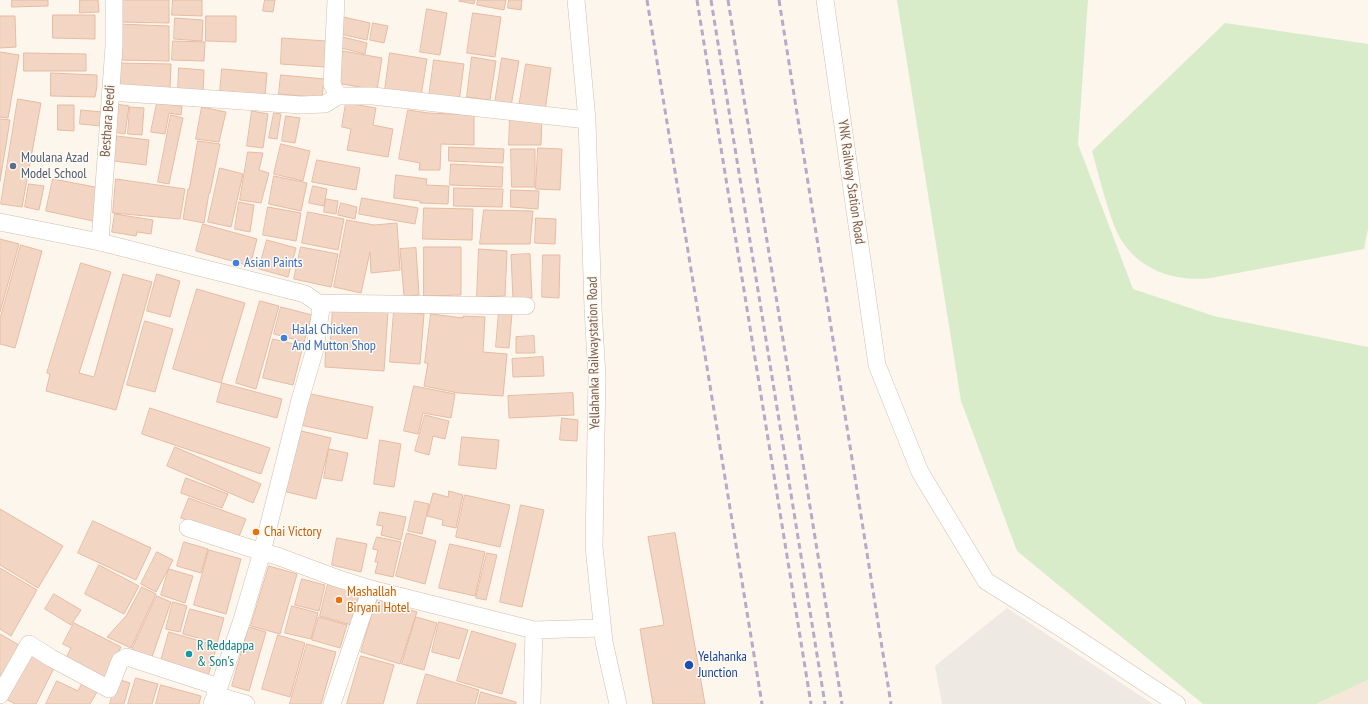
<!DOCTYPE html>
<html>
<head>
<meta charset="utf-8">
<style>
  body { margin:0 }
  canvas { display:block; background:#fdf6ec }
</style>
</head>
<body>
<canvas width="1368" height="704"></canvas>
<script>
const g = document.querySelector('canvas').getContext('2d');
g.lineJoin = 'round';
function fillPath(path, color) {
  g.fillStyle = color;
  g.fill(path, 'evenodd');
}
function strokePath(path, color, width, dash) {
  g.strokeStyle = color;
  g.lineWidth = width;
  g.lineCap = dash ? 'butt' : 'round';
  g.setLineDash(dash || []);
  g.stroke(path);
}
function label(font, color, halo, rows, align = 'center') {
  g.font = font + ' "PT Sans Narrow",sans-serif';
  g.lineWidth = 3;
  g.setLineDash([]);
  g.textBaseline = 'middle';
  g.strokeStyle = halo;
  g.fillStyle = color;
  for (const [text, x, y, turn = 0] of rows) {
    g.save();
    g.translate(x, y);
    g.rotate((+turn || 0) * Math.PI / 180);
    g.textAlign = isNaN(turn) ? turn : align;
    if (halo) g.strokeText(text, 0, 0);
    g.fillText(text, 0, 0);
    g.restore();
  }
}
fillPath(new Path2D(`
  M1368 680V704H1316Z`), '#f5e8da');
fillPath(new Path2D(`
  M1007 608 1153 704H942L935 666Z`), '#efe9e4');
fillPath(new Path2D(`
  M897 0H1088L1078 144 1133 289 1214 316 1368 347V680L1316 704H1203L1017 551 961 401Z
  M1225 23 1368 44V229L1364 249 1211 278C1170 283 1129 266 1114 225 1105 201 1099 176 1092 151Z`), '#d8ecc9');
const building = new Path2D(`
  M12 0H48V6L12 7Z
  M80 0H98L99 12 80 13Z
  M119 0H169V23L118 22Z
  M173 0H202V16L172 15Z
  M265 0H275L273 12 263 11Z
  M460 0H475L474 4 459 1Z
  M478 0H506L504 10 477 5Z
  M509 0H522L521 10 508 8Z
  M427 9 447 13 440 55 420 52Z
  M473 13 501 17 495 57 467 53Z
  M53 15H95V39L53 38Z
  M0 16H15L16 47 0 48Z
  M206 16H236V42L206 41Z
  M339 16 370 23 367 40 336 33Z
  M175 18 203 20 202 41 174 39Z
  M373 23 388 26 384 43 370 40Z
  M118 24 169 26V61L117 60Z
  M343 37 367 43 365 54 341 48Z
  M282 38 326 41 325 67 281 64Z
  M173 41 205 42 204 61 172 60Z
  M343 51 382 58 377 90 336 83Z
  M0 52 19 55 8 118 0 117Z
  M24 53 86 54V71H24Z
  M390 53 427 59 421 96 385 90Z
  M472 57 496 61 490 100 467 97Z
  M502 58 519 61 511 106 495 103Z
  M434 60 464 64 459 102 429 97Z
  M117 63 171 64 170 89H117Z
  M526 64 551 68 545 111 519 107Z
  M179 68 204 70 203 92 178 91Z
  M222 69 267 73 265 96 220 93Z
  M51 73 97 75V86L95 97 51 96Z
  M281 75 324 79 322 98 279 94Z
  M18 99 41 103 22 207 1 204Z
  M157 103 182 106 181 115 169 113 165 134 151 132Z
  M346 103 376 108 373 125 393 129 388 157 347 150 351 129 342 127Z
  M116 104 129 106 125 134 113 132Z
  M58 105H74V131L58 130Z
  M130 107 144 108 142 135 128 134Z
  M202 107 226 112 219 142 196 139Z
  M81 110 102 112 101 126 80 124Z
  M408 110 428 113 474 115V145L441 144 440 170H419L420 163 399 159Z
  M252 111 268 114 263 148 247 146Z
  M274 113 281 114 277 139 269 138Z
  M171 115 183 118 169 184 158 182Z
  M286 116 300 118 295 143 282 141Z
  M510 117H542L541 145H509Z
  M0 119 10 120 0 181Z
  M117 136 149 140 146 165 114 161Z
  M198 141 220 144 210 193H209L204 223 183 219 188 189H189Z
  M281 144 310 151 303 181 274 174Z
  M449 147 504 149 503 163 449 161Z
  M538 148 562 149 560 190 536 189Z
  M511 149H535V187H512Z
  M248 152 263 153 259 170 269 173 261 203 240 200Z
  M317 160 360 168 356 190 312 182Z
  M451 164 503 167 502 187 450 185Z
  M220 168 243 174 231 227 208 222Z
  M396 175 427 179 426 185 449 186 448 204 420 203V201L394 198Z
  M274 176 307 183 301 211 269 204Z
  M53 179 100 188 93 221 46 211Z
  M116 179 185 189 180 219 113 213Z
  M29 184 44 186 39 210 25 207Z
  M313 186 327 189 324 206 309 203Z
  M454 188 503 189 502 207 454 206Z
  M511 190 539 191 538 209 511 207Z
  M362 198 418 208 415 224 359 214Z
  M326 199 338 201 336 214 324 212Z
  M239 202 254 205 250 232 235 229Z
  M341 203 357 207 355 219 338 215Z
  M268 207 301 213 296 241 263 235Z
  M424 208 473 209 472 240 423 239Z
  M484 210 533 211 530 244H480Z
  M308 212 344 219 338 250 302 243Z
  M115 214 153 220 151 234 137 232 136 236 112 232Z
  M536 218 556 219 555 244 535 243Z
  M347 220 374 225 397 223 400 270 371 273 370 252 361 293 334 287Z
  M203 224 257 239 250 266 196 251Z
  M0 239 19 244 0 312Z
  M267 240 296 248 288 277 259 269Z
  M21 245 42 251 15 348 0 344V319Z
  M301 247 338 254 331 287 294 279Z
  M424 247H461V295L424 296Z
  M416 248 419 295 404 296 400 249Z
  M479 249 507 251 505 296 477 297Z
  M530 254 532 298 513 299 511 255Z
  M543 255H560L559 298 542 297Z
  M81 263 111 272 79 373 94 377 123 274 152 282 116 410 46 391 50 374 47 373Z
  M157 274 180 281 170 317 147 311Z
  M197 289 245 303 221 383 173 369Z
  M260 301 279 306 256 389 236 383Z
  M333 306 388 311 384 371 325 367 326 342H330Z
  M281 307 312 315 304 342 274 334Z
  M394 311 424 314 420 364 390 362Z
  M499 312 512 313 509 348 496 347Z
  M431 314 463 318V316L485 317 483 352 507 354 503 396 458 393 424 386 428 363H425Z
  M145 321 173 329 155 392 127 385Z
  M534 336 535 353H516V337Z
  M273 339 303 346 293 385 263 378Z
  M543 357 544 376 513 377 512 359Z
  M222 383 282 399 277 418 217 402Z
  M414 386 455 394 451 418 423 413 418 434 404 431Z
  M306 393 373 407 367 439 300 425Z
  M573 393 574 415 509 418 508 396Z
  M150 408 270 448 261 474 142 434Z
  M425 415 449 421 445 439 433 436 429 455 415 451Z
  M562 418 578 420 577 441 560 440Z
  M297 430 331 438 316 499 283 491Z
  M462 437 499 440 496 469 459 465Z
  M380 440 401 444 394 487 374 484Z
  M175 447 261 484 253 503 167 466Z
  M329 449 348 453 342 481 324 478Z
  M186 478 228 494 222 508 181 493Z
  M449 491 463 495 456 528 442 525 443 520 427 516 433 493 448 497Z
  M465 495 510 505 500 547 456 537Z
  M189 498 246 519 238 539 181 518Z
  M415 501 429 504 422 534 408 531Z
  M521 505 544 510 522 607 500 602Z
  M0 509 63 546 38 588 0 565Z
  M380 512 406 517 401 540 381 535 383 526 377 525Z
  M93 521 151 548 136 580 78 553Z
  M407 533 436 541 425 584 396 576Z
  M675 533 705 704H653L640 629 664 625 648 537Z
  M377 537 401 542 393 577 375 573 378 562H375L378 550 373 549Z
  M337 538 367 544 361 572 332 565Z
  M184 542 208 549 201 573 177 566Z
  M450 544 485 552 475 596 439 588Z
  M209 550 241 559 226 614 194 605Z
  M157 552 173 560 156 592 141 584Z
  M487 553 497 555 486 600 476 598Z
  M99 565 139 586 124 614 85 594Z
  M269 566 297 574 280 634 251 626Z
  M0 568 37 590 11 636 0 629Z
  M169 569 193 576 185 603 161 595Z
  M302 579 325 585 319 611 295 605Z
  M328 584 359 593 351 625 320 616Z
  M142 587 156 594 131 648 107 637 126 616Z
  M54 594 81 610 71 625 45 609Z
  M157 596 171 602 152 657 132 650Z
  M377 599 417 612 400 664 361 652Z
  M173 602 187 606 180 632 166 629Z
  M292 606 318 613 311 639 285 633Z
  M190 609 224 618 217 643 183 634Z
  M319 617 347 625 340 648 312 640Z
  M416 617 437 623 424 670 402 664Z
  M439 622 468 630 459 659 432 652Z
  M74 623 121 647 106 678 66 658 71 648 63 644Z
  M249 627 266 632 249 691 232 686Z
  M472 631 516 644 502 694 457 681Z
  M169 632 217 646 208 676 161 661Z
  M0 634 24 648 0 689Z
  M278 635 305 643 290 697 262 689Z
  M307 644 336 652 321 704H290Z
  M27 652 55 666 36 704H15L4 698Z
  M361 656 394 665 383 704H347Z
  M426 674 479 690 475 704H417Z
  M136 678 158 684 152 704H128Z
  M117 679 130 683 124 704H110Z
  M57 681 78 691 82 683 97 692 90 704H46Z
  M161 685 201 696 199 704H156Z
  M481 692 516 702V704H478Z`);
fillPath(building, '#f3d5c3');
strokePath(building, '#e6bba3', 1);
const street = new Path2D(`
  M336 0 332 84 338 96
  M576 0 587 120 593 308 597 377 594 547 604 642 618 704
  M825 0 877 365 920 472 986 581 1061 628 1177 704
  M110 92 301 105 325 104 338 96H373L587 120
  M0 222 100 242 305 294 318 303 321 309 315 349 300 400 262 552 277 556 336 578 371 589 534 630 602 628
  M100 242 114 46V0
  M318 303 526 306
  M188 528 262 552 242 620 219 687 212 704
  M0 695 29 644 51 658 109 689 120 661 127 657 219 687
  M215 695 246 704
  M332 704 371 589
  M532 704 534 630`);
strokePath(street, '#d1beb0', 18);
strokePath(street, '#fff', 17);
strokePath(new Path2D(`
  M647 0 762 704
  M697 0 811 704
  M711 0 825 704
  M728 0 842 704
  M779 0 891 704`), '#b9a8c9', 3, [6, 4]);
for (const [x, y, r, color] of [
  [13,166,4,"#5c6f8a"],
  [236,263,4,"#3f7fe0"],
  [284,338,4,"#3f7fe0"],
  [256,532,4,"#e8710a"],
  [339,600,4,"#e8710a"],
  [189,654,4,"#0f9aa8"],
  [689,665,5,"#1a4fb4"]
]) {
  const dot = new Path2D();
  dot.arc(x, y, r, 0, 2 * Math.PI);
  g.fillStyle = color;
  g.fill(dot);
  strokePath(dot, '#fffaf3', 1.5);
}
label('14px', '#7a5c4d', '#fffaf3', [
  ["Besthara Beedi",108,121,-86],
  ["YNK Railway Station Road",851,182,82],
  ["Yellahanka Railwaystation Road",594,353,-91]
]);
label('14px', '#4e5e75', '#fffaf3', [
  ["Moulana Azad",21,158],
  ["Model School",21,174]
], 'left');
label('14px', '#366cbe', '#fffaf3', [
  ["Asian Paints",244,263],
  ["Halal Chicken",292,330],
  ["And Mutton Shop",292,346]
], 'left');
label('14px', '#c56008', '#fffaf3', [
  ["Chai Victory",264,532],
  ["Mashallah",347,592],
  ["Biryani Hotel",347,608]
], 'left');
label('14px', '#0d838f', '#fffaf3', [
  ["R Reddappa",197,646],
  ["& Son's",197,662]
], 'left');
label('14px', '#164399', '#fffaf3', [
  ["Yelahanka",698,657],
  ["Junction",698,673]
], 'left');
</script>
</body>
</html>
